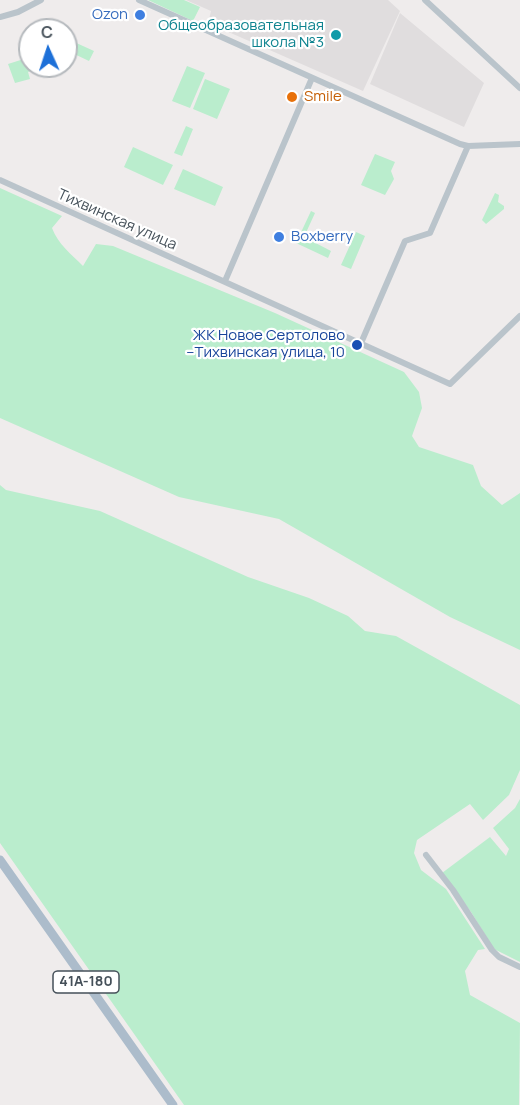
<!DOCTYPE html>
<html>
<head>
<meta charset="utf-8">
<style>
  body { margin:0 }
  #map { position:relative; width:520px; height:1105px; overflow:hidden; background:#efecec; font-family:Manrope,sans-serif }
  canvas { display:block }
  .north { position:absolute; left:18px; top:18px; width:60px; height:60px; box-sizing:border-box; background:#fff; border:2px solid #b5b9bd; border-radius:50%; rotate:357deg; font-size:16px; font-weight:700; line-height:24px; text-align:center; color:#455059 }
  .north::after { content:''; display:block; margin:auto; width:21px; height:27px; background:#1d70d8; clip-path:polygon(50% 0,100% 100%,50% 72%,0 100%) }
</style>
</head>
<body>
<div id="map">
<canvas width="520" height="1105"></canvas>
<div class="north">С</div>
</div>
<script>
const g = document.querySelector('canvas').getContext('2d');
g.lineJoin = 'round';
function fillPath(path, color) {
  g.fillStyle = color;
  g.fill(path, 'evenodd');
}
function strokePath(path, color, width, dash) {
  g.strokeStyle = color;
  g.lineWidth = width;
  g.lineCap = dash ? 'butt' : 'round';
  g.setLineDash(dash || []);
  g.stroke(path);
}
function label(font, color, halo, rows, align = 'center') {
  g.font = font + ' Manrope,sans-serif';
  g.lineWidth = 4.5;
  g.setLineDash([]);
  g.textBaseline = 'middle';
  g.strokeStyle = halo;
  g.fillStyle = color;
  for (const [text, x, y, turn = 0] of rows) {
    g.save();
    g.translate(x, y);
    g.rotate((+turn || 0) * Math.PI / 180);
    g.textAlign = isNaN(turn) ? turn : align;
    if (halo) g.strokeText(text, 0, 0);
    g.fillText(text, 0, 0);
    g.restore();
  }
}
fillPath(new Path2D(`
  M186 0H388L400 11 363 91 208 23 211 11Z
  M400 13 484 83 464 127 370 84Z`), '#e0ddde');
fillPath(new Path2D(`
  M148 0H184L200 7 193 21Z
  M72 41 94 51 89 61 68 51Z
  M27 58 31 71 28 72 30 79 15 83 8 64Z
  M187 66 205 73 190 108 172 101Z
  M205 79 230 89 217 119 193 109Z
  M186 126 193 129 182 156 174 153Z
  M133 147 173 165 163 185 124 167Z
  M375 154 395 162 391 171 394 179 385 195 361 185Z
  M183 169 223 187 215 206 174 189Z
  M0 188 62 216 52 228C58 244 71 254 83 266L96 244 113 246 275 313 404 372 419 392 422 408 412 436 419 447 473 465 481 486 502 505 520 493V650L450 617 279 519 179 497 0 418Z
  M495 193 499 195 498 202 504 206V209L486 224 482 220Z
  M311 211 315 213 304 237 331 251 328 258 296 243Z
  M356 232 365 236 351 269 341 265Z
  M0 485 6 490 100 511 248 577 309 598 348 616 365 631 396 636 520 705V770L509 795 483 820 470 804 417 840 414 853 421 870 446 889 485 949 478 950 465 971 470 995 520 1023 519 1105H184L0 843Z
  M520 799V962L494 949 471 912 442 873 490 837 506 856 509 849 493 828 515 808Z`), '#baedcd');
strokePath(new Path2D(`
  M139 0 460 144 468 146 520 144
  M425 0 520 88
  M0 17 18 12 41 0
  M0 180C150 247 300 315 450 384L520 316
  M225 281 312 78
  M361 343 405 241 430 233 468 146
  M426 855 453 890 492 950 499 957 520 967`), '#bac4cb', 6);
strokePath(new Path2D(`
  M0 860 173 1105`), '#acbccb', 9);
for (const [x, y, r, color] of [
  [140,15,6,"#3f7fe0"],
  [336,35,6,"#0f9aa8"],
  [292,97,6,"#e8710a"],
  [279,237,6,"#3f7fe0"],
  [357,345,6,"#1a4fb4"]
]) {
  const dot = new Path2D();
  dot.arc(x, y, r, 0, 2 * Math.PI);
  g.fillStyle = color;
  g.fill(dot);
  strokePath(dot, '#fff', 2);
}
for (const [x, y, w] of [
  [86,982,66]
]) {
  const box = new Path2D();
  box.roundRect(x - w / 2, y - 11, w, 22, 4.5);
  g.fillStyle = '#fff';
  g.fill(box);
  strokePath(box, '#455059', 1.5);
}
label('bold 14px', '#455059', null, [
  ["41А-180",86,982]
]);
label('15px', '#366cbe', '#fff', [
  ["Ozon",128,15],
  ["Boxberry",291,237,"left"]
], 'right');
label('15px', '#0d838f', '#fff', [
  ["Общеобразовательная",324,26],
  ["школа №3",324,43]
], 'right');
label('15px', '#c56008', '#fff', [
  ["Smile",304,97]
], 'left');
label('15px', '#455059', '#fff', [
  ["Тихвинская улица",117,220,24]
]);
label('15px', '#164399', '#fff', [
  ["ЖК Новое Сертолово",345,336],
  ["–Тихвинская улица, 10",345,353]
], 'right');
</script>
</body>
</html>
